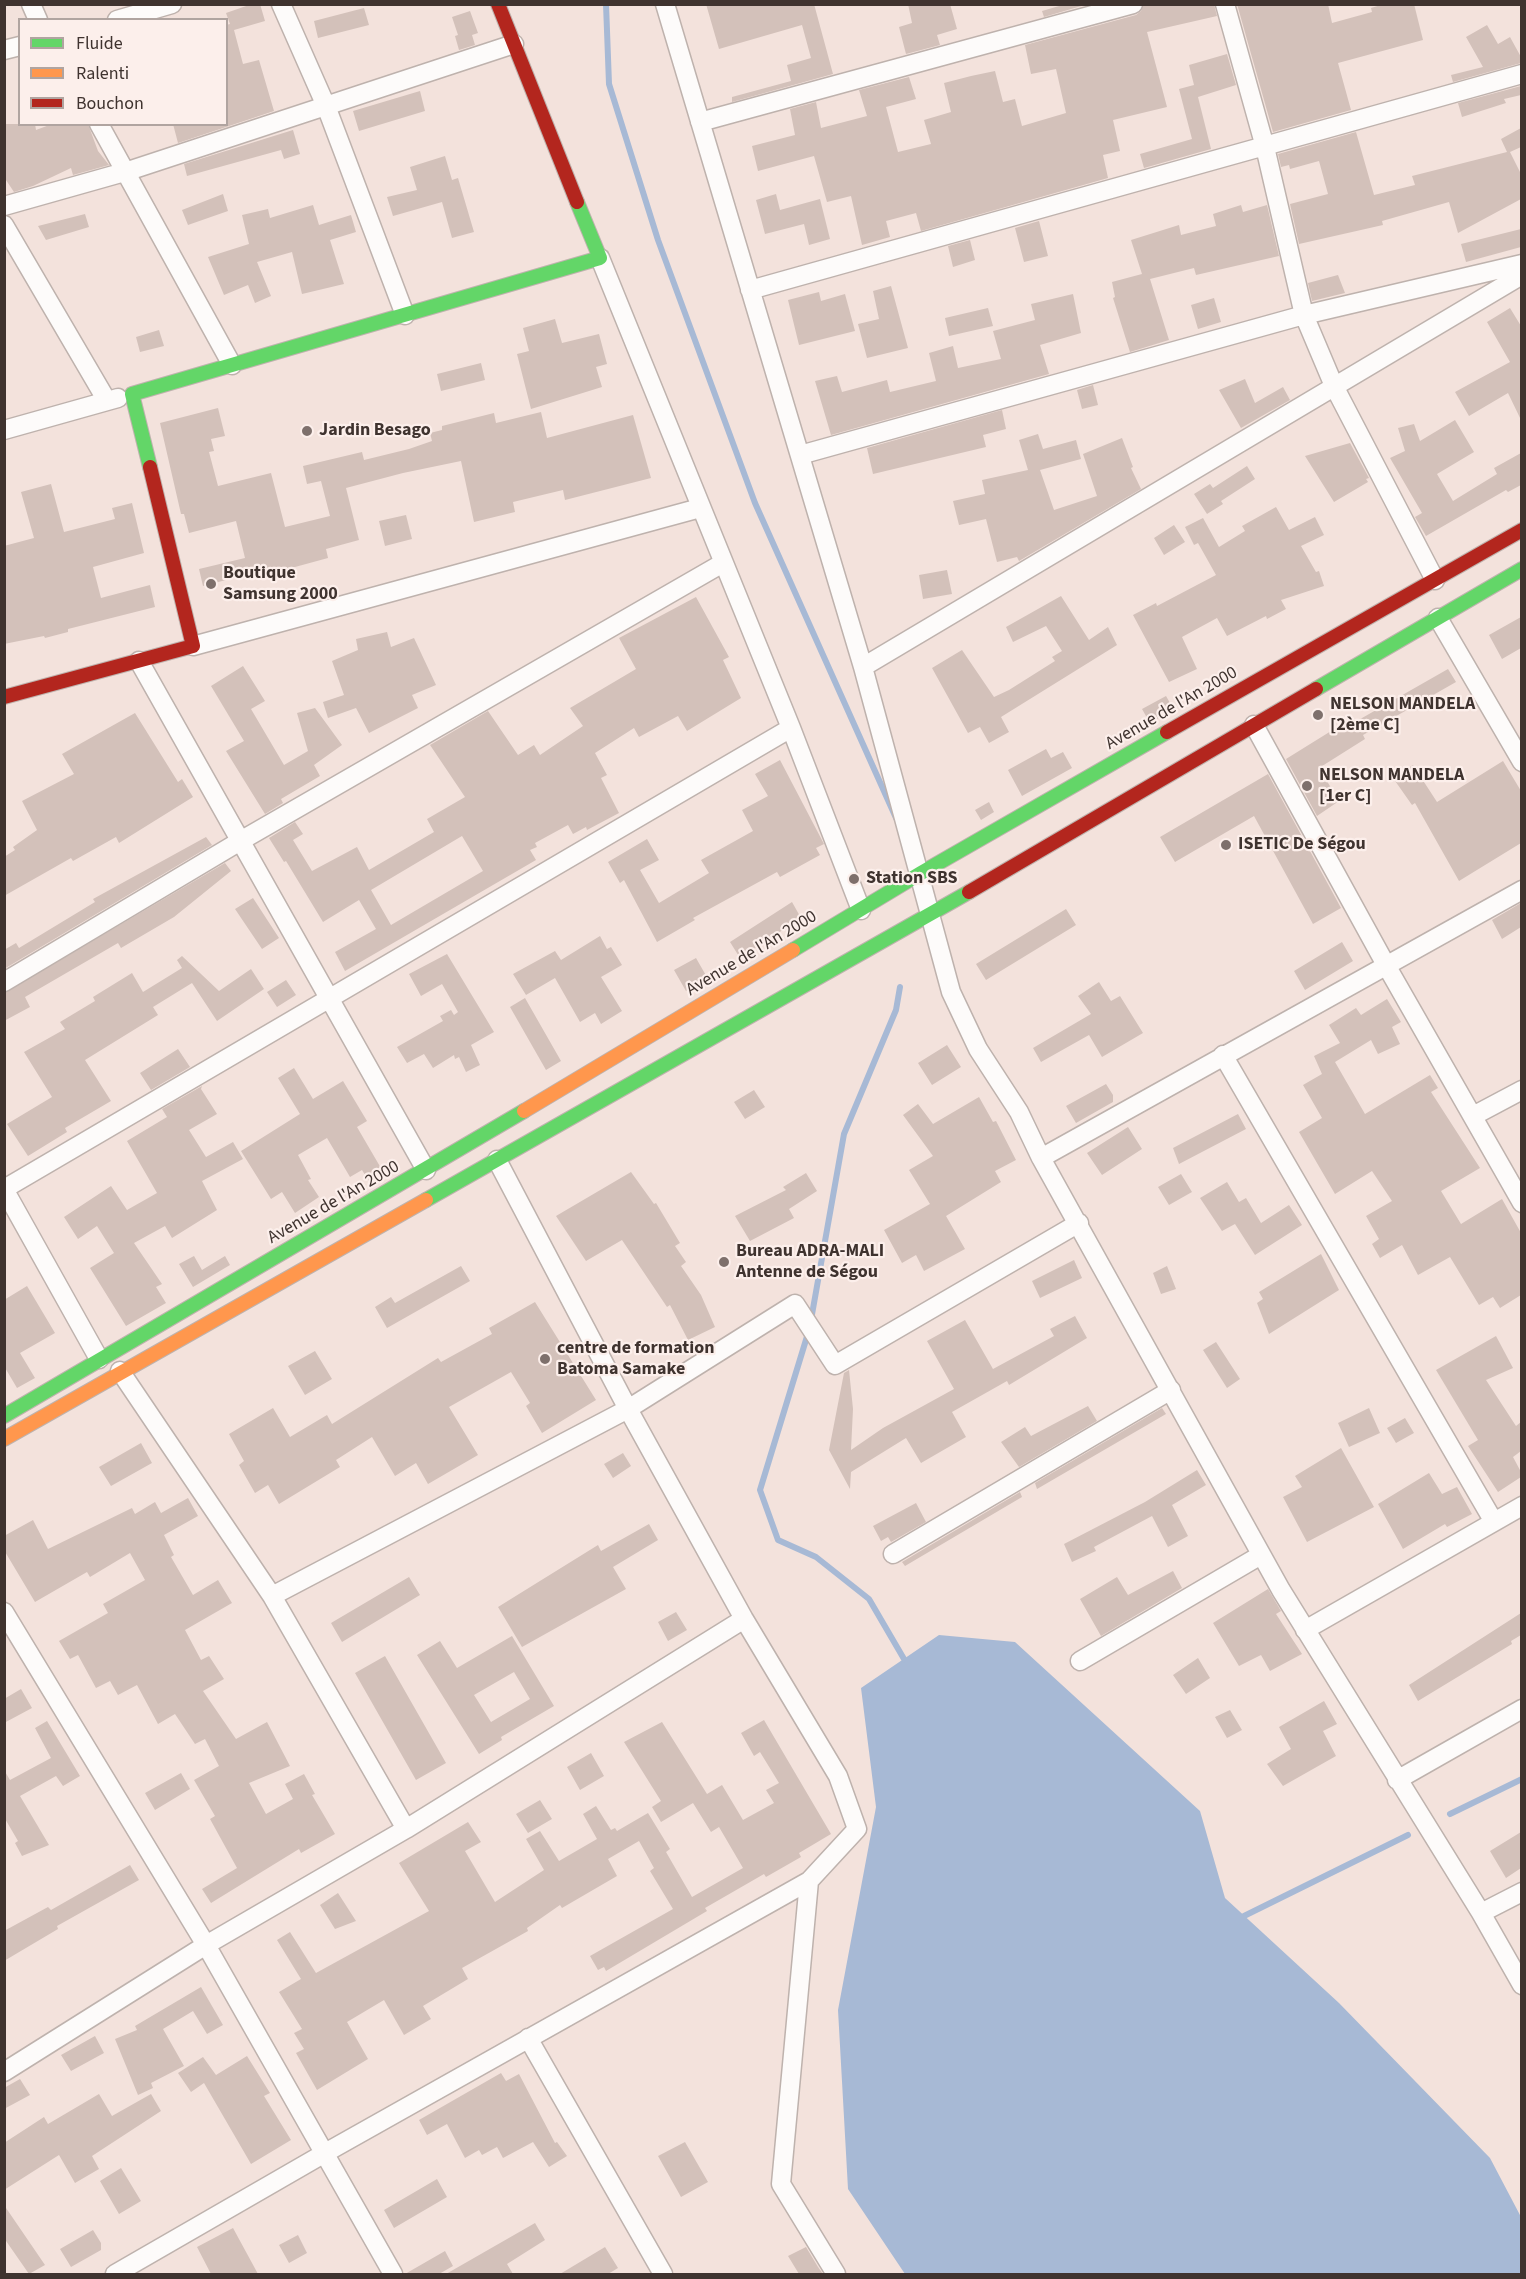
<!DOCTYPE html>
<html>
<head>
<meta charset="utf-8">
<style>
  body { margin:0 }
  #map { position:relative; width:1526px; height:2279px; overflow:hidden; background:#f3e2dc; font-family:"Source Sans 3",sans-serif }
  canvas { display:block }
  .frame { position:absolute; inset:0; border:6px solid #3f332f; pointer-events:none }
  .legend { position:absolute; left:18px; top:18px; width:210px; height:108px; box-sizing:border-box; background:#fcefeb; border:2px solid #b0a4a0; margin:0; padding:8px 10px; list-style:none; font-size:18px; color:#3f332f }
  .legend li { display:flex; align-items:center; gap:12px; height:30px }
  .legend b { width:30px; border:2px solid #b0a4a0 }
</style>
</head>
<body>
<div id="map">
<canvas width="1526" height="2279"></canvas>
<div class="frame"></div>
<ul class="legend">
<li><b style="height:8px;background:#63d668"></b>Fluide</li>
<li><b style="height:8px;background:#ff974d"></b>Ralenti</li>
<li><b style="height:8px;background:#b3261e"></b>Bouchon</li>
</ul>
</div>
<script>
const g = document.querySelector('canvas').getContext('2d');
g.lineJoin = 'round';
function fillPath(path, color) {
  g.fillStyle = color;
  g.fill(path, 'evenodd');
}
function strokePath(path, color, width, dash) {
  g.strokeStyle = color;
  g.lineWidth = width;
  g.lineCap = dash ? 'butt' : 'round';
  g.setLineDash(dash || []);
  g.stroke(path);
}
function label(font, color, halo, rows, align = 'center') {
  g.font = font + ' "Source Sans 3",sans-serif';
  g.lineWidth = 4.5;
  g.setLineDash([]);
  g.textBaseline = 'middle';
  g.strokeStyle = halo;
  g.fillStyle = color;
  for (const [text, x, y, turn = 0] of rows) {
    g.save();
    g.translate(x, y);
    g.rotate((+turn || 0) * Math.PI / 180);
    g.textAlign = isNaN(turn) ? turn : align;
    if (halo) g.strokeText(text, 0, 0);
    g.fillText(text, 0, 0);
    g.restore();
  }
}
fillPath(new Path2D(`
  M939 1635 1015 1642 1200 1811 1225 1898 1339 2003 1490 2158 1521 2217V2274H905L848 2189 838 2010 876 1807 861 1688Z`), '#a7b9d5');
strokePath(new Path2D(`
  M606 4 609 84 658 240 755 503 896 818
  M811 1320 844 1134 896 1010 900 987
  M809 1330 760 1490 778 1540 816 1557 869 1599 904 1659
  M1450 1814 1522 1779
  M1244 1916 1408 1835`), '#a7b9d5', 6);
fillPath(new Path2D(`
  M252 4H260L265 21 234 30 243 64 259 60 274 111 178 143 173 124H226V25L230 24 226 13Z
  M706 4H814L833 74 732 102V97L791 81 787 65 811 58 802 25 719 49Z
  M908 4H950L957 29 937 35 940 45 906 54 899 27 912 23Z
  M1066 4H1088L1044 17 1042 11Z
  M1144 4H1214L1217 16 1147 32 1167 107 1113 120 1120 151 1103 155 1108 178 921 231 916 213 886 221 890 237 862 245 851 196 827 202 814 156 758 171 752 146 795 135 790 109 816 102 821 128 867 116 859 90 909 77 916 99 886 107 898 152 931 144 924 120 951 112 944 83 971 76 995 71 1003 102 1015 99 1022 126 1066 113 1056 69 1031 74 1025 45 1136 15 1141 11Z
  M1237 4H1328L1332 23 1372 12 1371 8 1384 4H1414L1423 40 1338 63 1351 110 1273 132Z
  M364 8 369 25 318 38 314 21Z
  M470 11 478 33 472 35 475 45 459 50 455 36 458 35 452 17Z
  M1487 25 1498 44 1510 37 1521 57V63L1453 82 1451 75 1483 67 1466 37Z
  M1227 54 1236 85 1198 97 1211 149 1144 168 1140 154 1192 139 1179 89 1194 85 1189 65Z
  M1521 86V95L1504 99 1506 103 1462 117 1458 103Z
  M420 91 425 111 359 131 353 111Z
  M4 124H35L36 130 52 124H88L98 151 109 165 73 175 71 168 33 186 14 192 4 177Z
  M1521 128V147L1510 152 1521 174V199L1458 233 1449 202 1382 221 1383 225 1299 244 1290 204 1328 194 1319 161 1290 169 1289 165 1281 167 1278 154 1356 132 1374 195 1415 185 1412 176 1507 152 1501 139Z
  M293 130 300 154 284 159 281 150 187 176 184 164Z
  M445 156 452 180 458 178 474 232 452 238 442 202 393 216 387 197 417 190 410 167Z
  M223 194 228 211 188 225 182 210Z
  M776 194 780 210 820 199 830 239 809 245 804 224 765 234 756 200Z
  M313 205 319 225 351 215 356 232 330 240 344 284 302 294 292 252 257 262 271 296 255 303 248 285 224 295 208 257 249 244 242 215 268 209 270 218Z
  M1241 205 1243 212 1267 205 1279 256 1196 275 1194 268 1150 279 1169 340 1130 352 1113 298 1115 297 1112 282 1142 274 1131 240 1179 225 1181 235 1216 226 1213 214Z
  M85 214 89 227 46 240 38 226Z
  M1039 221 1048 256 1024 262 1015 228Z
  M1521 229V247L1466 262 1461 244Z
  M970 240 975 260 953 267 948 246Z
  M1338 275 1345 293 1312 301 1308 283Z
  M891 286 908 348 867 358 858 324 879 319 873 291Z
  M819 292 821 301 845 294 855 331 799 345 788 300Z
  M1073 294 1081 333 1040 345 1049 374 831 435 815 381 837 376 842 392 887 380 890 392 936 381 929 353 953 346 958 368 1001 359 993 331 1035 320 1031 304Z
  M1214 298 1221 322 1198 329 1191 305Z
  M988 308 993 326 949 336 945 318Z
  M1510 308 1521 326V420L1508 393 1469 416 1455 392 1510 362 1487 322Z
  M555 319 562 343 599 334 607 364 596 367 602 387 531 409 517 354 529 351 523 328Z
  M159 330 164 346 140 352 136 337Z
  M481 363 485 380 441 391 437 374Z
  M1245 379 1255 403 1283 387 1290 400 1241 428 1219 390Z
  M1093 385 1098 405 1082 409 1077 390Z
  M218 408 225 436 211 439 214 451 209 452 218 486 271 473 285 527 330 516 321 481 307 484 303 466 362 452 364 460 409 449 432 441 430 433 442 430V426L494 413 496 423 541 412 547 438 633 415 651 478 565 500 563 490 513 502 515 512 474 522 461 461 403 473 346 488 359 540 326 549 328 558 251 579 249 574 203 586 199 569 245 558 236 521 189 533 184 514H181L160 423Z
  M1002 410 1006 429 983 435 986 447 873 474 867 448Z
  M1455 420 1474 452 1437 474 1453 501 1497 474 1494 468 1521 453V485L1508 492 1506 490 1426 536 1415 517 1422 513 1390 458 1405 451 1398 428 1414 424 1420 441Z
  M1038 434 1043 449 1076 440 1081 459 1040 470 1054 510 1097 496 1083 454 1122 438 1133 467 1131 468 1141 489 1019 561 1017 557 997 562 986 519 959 525 953 501 985 494 982 480 1028 470 1019 440Z
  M1350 443 1369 478 1366 479 1368 482 1334 502 1305 456Z
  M1247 466 1255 479 1221 501 1223 504 1207 514 1194 494 1210 484 1213 488Z
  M51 484 64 532 115 519 112 508 132 503 144 553 93 567 101 598 150 585 155 607 68 629V632L45 638 44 636 4 644V546L34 538 21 492Z
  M1276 507 1289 530 1315 517 1324 535 1301 546 1316 572 1319 571 1324 586 1281 600 1286 609 1267 619 1266 616 1227 636 1217 618 1182 637 1197 669 1169 682 1133 615 1156 603 1157 606 1216 575 1198 543 1194 545 1185 527 1203 518 1219 547 1245 531 1242 526Z
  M406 515 412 539 385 546 379 521Z
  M1174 525 1185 542 1164 555 1154 538Z
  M947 570 952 594 923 599 919 575Z
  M1061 596 1089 640 1108 627 1117 645 1001 717 1009 732 989 743 980 727 968 733 932 668 962 650 994 697 1009 690 1055 661 1052 657 1062 651 1046 626 1013 642 1006 627Z
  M696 597 729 657 723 660 741 698 687 731 678 716 639 737 634 728 595 753 607 775 601 778 619 813 587 830 586 827 573 834 568 825 535 843 537 847 530 850 536 860 345 971 335 952 376 929 359 900 323 922 286 861 284 862 269 838 295 822 303 834 293 840 312 871 357 847 369 870 434 832 427 819 465 797 430 745 488 711 518 755 534 745 540 755 583 726 570 708 636 669 619 638ZM462 836 483 871 391 925 371 890Z
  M1521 617V648L1502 659 1489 635Z
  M387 632 391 647 414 638 436 685 412 695 418 708 369 733 356 708 328 718 323 702 344 695 332 661 358 650 356 639Z
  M243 666 265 701 251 709 284 765 308 751 297 713 315 708 342 745 314 765 320 776 281 799 283 803 265 814 226 751 244 741 211 686Z
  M1448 669 1456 682 1363 735 1365 739 1319 768 1339 801 1317 816 1286 759 1352 718 1355 722Z
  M1166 696 1174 710 1150 723 1142 709Z
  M135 713 178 782 182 779 193 797 119 843 116 837 73 861 71 858 4 896V857L15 850 13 847 37 830 22 801 74 774 62 754Z
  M1046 749 1051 758 1063 752 1072 768 1022 796 1008 770Z
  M780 760 824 844 816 848 820 855 780 877 777 872 693 918 695 920 657 942 624 880 620 883 608 862 647 839 659 860 640 870 659 903 709 873 701 860 753 831 742 810 768 796 755 774Z
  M1503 761 1521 791V843L1459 881 1415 803 1412 805 1393 778 1413 765 1437 802Z
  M1268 774 1341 908 1313 924 1254 816 1175 862 1160 837Z
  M989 802 994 812 981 820 975 810Z
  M206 837 212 845 4 969V950L16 943 19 948 95 902 93 899Z
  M225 863 231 871 174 917 121 948 118 943 25 997 30 1007 4 1021V993Z
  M253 898 279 938 262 949 235 909Z
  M792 902 801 918 740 958 730 942Z
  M1521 903V927L1502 939 1492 920Z
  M1066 909 1076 925 986 980 976 964Z
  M600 936 607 949 611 947 622 965 601 977 622 1011 601 1024 595 1013 580 1022 555 978 526 995 513 974 555 951 561 960Z
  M1342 942 1353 961 1305 990 1294 971Z
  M447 954 494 1032 471 1045 480 1065 466 1072 459 1057 455 1059 454 1055 433 1068 424 1054 407 1063 397 1047 443 1021 440 1016 451 1010 454 1015 458 1012 442 984 421 996 409 974Z
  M182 956 219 991 251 969 264 989 217 1021 192 983 153 1007 158 1015 85 1060 111 1101 65 1128 67 1132 28 1156 7 1124 52 1097 24 1052 65 1029 60 1022 95 1001 93 997 132 973 143 992 182 968 177 960Z
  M696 958 708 979 686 991 674 970Z
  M286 980 296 995 277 1007 267 992Z
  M1099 982 1111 1001 1120 996 1143 1033 1102 1057 1089 1035 1041 1062 1033 1048 1091 1014 1078 996Z
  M525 998 561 1061 546 1070 510 1007Z
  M1387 999 1401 1022 1392 1027 1400 1044 1378 1054 1371 1040 1335 1062 1365 1114 1430 1075 1438 1088 1431 1092 1480 1168 1441 1191 1461 1224 1502 1199 1521 1233V1295L1500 1308 1493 1297 1479 1305 1450 1257 1418 1275 1402 1245 1380 1258 1372 1244 1379 1239 1366 1216 1392 1201 1372 1171 1335 1194 1299 1132 1322 1118 1303 1085 1322 1074 1314 1056 1340 1043 1329 1025 1356 1008 1361 1015Z
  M947 1045 961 1067 932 1085 918 1063Z
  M178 1049 190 1067 151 1090 140 1073Z
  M294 1068 313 1099 343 1081 367 1121 357 1127 385 1175 370 1183 362 1170 350 1177 327 1138 298 1155 311 1179 308 1180 319 1197 295 1213 282 1192 271 1199 241 1151 300 1114 278 1078Z
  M1106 1084 1113 1095V1102L1076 1123 1066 1106Z
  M202 1086 201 1089 217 1114 189 1130 206 1157 233 1142 243 1159 202 1181 217 1210 172 1238 165 1226 134 1243 162 1284 156 1287 166 1303 126 1326 90 1268 114 1253 97 1226 78 1239 64 1217 111 1186 127 1210 157 1193 127 1141 167 1117 162 1109Z
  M754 1090 765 1107 745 1119 734 1102Z
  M979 1097 993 1122 996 1121 1016 1160 995 1171 1001 1182 946 1216 965 1249 924 1271 916 1255 902 1263 884 1230 930 1204 909 1170 933 1156 903 1115 918 1104 933 1124Z
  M1238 1114 1246 1129 1179 1164 1173 1148Z
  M1128 1127 1142 1149 1102 1175 1087 1153Z
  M631 1172 654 1204 656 1203 680 1243 675 1246 686 1262 681 1266 701 1295 715 1327 688 1340 670 1305 667 1307 622 1240 586 1261 556 1216Z
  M806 1173 817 1191 789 1209 794 1218 750 1241 735 1216 786 1190 783 1187Z
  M1181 1174 1192 1192 1169 1205 1158 1187Z
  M1227 1182 1239 1202 1246 1198 1261 1223 1289 1205 1302 1225 1255 1255 1235 1224 1222 1231 1200 1198Z
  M1321 1254 1339 1290 1269 1334 1257 1303 1263 1299 1259 1292Z
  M194 1256 202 1270 225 1256 230 1265 193 1287 179 1264Z
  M1074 1260 1082 1278 1040 1298 1032 1281Z
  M461 1266 470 1281 387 1328 375 1307 391 1297 395 1303Z
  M1167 1266 1176 1289 1161 1294 1153 1273Z
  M27 1286 55 1333 20 1353 35 1378 17 1388 4 1366V1300Z
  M535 1302 596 1400 542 1433 526 1406 530 1403 511 1372 449 1407 478 1455 428 1484 416 1463 395 1476 372 1437 336 1460 340 1467 279 1504 268 1485 255 1493 239 1465 244 1461 229 1434 273 1408 290 1437 327 1415 332 1424 438 1358 441 1362 492 1334 489 1328Z
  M1075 1316 1087 1338 1009 1385 1007 1381 952 1412 966 1437 921 1463 906 1438 851 1472 850 1489 829 1450 844 1373 849 1370 853 1409 851 1450 883 1428 954 1389 927 1341 965 1320 993 1369 1054 1336 1050 1329Z
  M1496 1336 1513 1368 1486 1380 1516 1426 1521 1422V1451L1513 1457 1521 1472V1477L1498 1492 1468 1446 1478 1440 1436 1370Z
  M1216 1342 1240 1379 1227 1388 1203 1350Z
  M315 1351 332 1379 305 1395 288 1366Z
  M1088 1406 1097 1421 1019 1467 1001 1442 1025 1427 1031 1436Z
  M1162 1408 1166 1414 1037 1489 1035 1483Z
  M1369 1408 1380 1433 1349 1447 1338 1423Z
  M1405 1418 1414 1433 1396 1443 1387 1428Z
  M141 1443 152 1463 111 1486 99 1467Z
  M1341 1448 1374 1507 1307 1542 1283 1497 1302 1487 1295 1476Z
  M623 1453 631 1466 613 1478 604 1464Z
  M1197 1470 1206 1485 1172 1505 1188 1536 1168 1547 1152 1516 1094 1547 1096 1551 1072 1562 1064 1544 1145 1502Z
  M1429 1473 1442 1494 1457 1487 1472 1514 1447 1527 1445 1524 1403 1549 1378 1504Z
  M1020 1492 1022 1497 905 1566 902 1562Z
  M188 1498 198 1516 164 1535 174 1555 171 1557 193 1595 218 1580 232 1603 185 1630 201 1660 209 1656 224 1679 203 1691 236 1739 267 1722 290 1766 249 1783 266 1814 293 1799 285 1784 304 1774 315 1794 312 1795 335 1834 301 1853 299 1849 211 1903 202 1889 237 1868 210 1819 215 1816 194 1780 219 1766 205 1739 195 1744 175 1714 158 1724 137 1685 118 1695 110 1681 96 1688 78 1655 70 1659 59 1641 108 1613 103 1604 145 1580 130 1553 90 1577 87 1572 35 1602 4 1550V1536L33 1520 48 1549 132 1508 135 1514 155 1502 161 1513Z
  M916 1503 926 1522 891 1542 888 1537 881 1541 873 1526Z
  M649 1524 658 1540 613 1567 626 1589 522 1647 498 1607 598 1545 601 1551Z
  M1173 1571 1182 1588 1101 1636 1080 1599 1117 1577 1128 1595Z
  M409 1577 420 1595 342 1642 331 1623Z
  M1268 1589 1281 1611 1276 1614 1302 1654 1270 1671 1261 1655 1239 1666 1213 1623Z
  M676 1612 687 1630 668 1641 658 1622Z
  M1521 1613V1635L1511 1641 1512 1644 1418 1701 1409 1685Z
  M512 1636 554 1706 501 1737 502 1740 479 1754 417 1655 440 1641 457 1668ZM514 1672 530 1699 491 1722 474 1695Z
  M385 1656 446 1763 416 1780 355 1673Z
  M1198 1658 1210 1678 1186 1694 1173 1675Z
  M21 1689 32 1708 4 1723V1699Z
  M1324 1701 1337 1724 1323 1731 1336 1756 1283 1786 1267 1764 1291 1749 1279 1727Z
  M1230 1710 1242 1730 1227 1738 1215 1717Z
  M764 1720 831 1834 799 1853 801 1857 766 1877 764 1874 705 1908 707 1911 606 1971 604 1967 598 1970 590 1956 673 1909 650 1871 654 1868 639 1841 608 1859 617 1876 562 1908 560 1905 527 1928 528 1931 462 1968 468 1979 423 2006 431 2019 404 2035 384 2000 347 2022 368 2059 317 2090 296 2053 304 2049 294 2033 302 2029 279 1992 301 1979 277 1940 290 1932 316 1973 429 1911 399 1863 468 1822 481 1842 465 1851 495 1902 544 1870 526 1839 540 1831 559 1861 597 1839 583 1814 596 1806 611 1830 615 1828 617 1831 648 1813 670 1849 666 1852 692 1897 743 1868 719 1827 711 1832 693 1803 661 1822 652 1807 661 1801 624 1742 662 1722 707 1794 722 1785 743 1820 774 1803 766 1790 779 1783 760 1752 754 1756 741 1733Z
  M47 1721 80 1776 63 1786 56 1776 20 1796 49 1845 22 1856 15 1843 18 1841 4 1817V1770L10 1780 51 1758 35 1728Z
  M591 1753 604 1776 580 1790 567 1767Z
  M181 1773 190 1789 155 1810 145 1793Z
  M540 1800 552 1819 528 1833 516 1814Z
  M1521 1832V1868L1506 1878 1490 1851Z
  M130 1865 139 1880 57 1926 58 1929 4 1961V1931L48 1907 51 1910Z
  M338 1893 356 1921 335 1929 320 1905Z
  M201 1987 223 2025 207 2034 193 2011 163 2029 184 2066 151 2083 153 2088 138 2095 115 2039 137 2030 135 2026Z
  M95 2036 104 2053 71 2071 61 2055Z
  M247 2056 270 2093 264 2096 291 2140 251 2164 204 2083 191 2092 178 2073 203 2057 216 2075Z
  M501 2073 506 2081 519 2074 555 2143 557 2142 567 2156 549 2167 533 2142 503 2158 497 2147 482 2155 479 2150 465 2158 447 2124 427 2135 419 2120Z
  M20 2079 30 2095 4 2109V2088Z
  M99 2094 112 2116 151 2094 161 2111 92 2156 99 2169 75 2183 59 2155 4 2190V2143L44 2117 48 2124Z
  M685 2142 708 2182 681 2197 658 2156Z
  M121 2168 141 2201 119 2214 100 2181Z
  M437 2179 447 2197 394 2228 384 2210Z
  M4 2205 45 2265 29 2274 4 2238Z
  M535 2223 545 2240 507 2264 513 2274H446Z
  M233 2228 258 2274H211L197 2247Z
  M93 2230 101 2243V2250L71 2267 60 2249Z
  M298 2235 307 2253 289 2263 279 2245Z
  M605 2247 618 2268 608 2274H560Z
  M806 2247 818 2267 823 2274H799L788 2256Z
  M445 2251 453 2266 439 2274H405Z`), '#d3c1ba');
const street = new Path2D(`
  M31 4 38 20
  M281 4 326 106 405 315
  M665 4 863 667 951 992 978 1049 1019 1112 1041 1158 1281 1590 1481 1913 1522 1985
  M1225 4 1265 147 1304 315 1334 386 1435 580
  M117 20 172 4
  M4 50 20 46
  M700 122 1133 4
  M99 124 232 365
  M4 206 128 171 514 44
  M4 225 107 401
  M600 258 791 728 861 910
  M750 290 1522 74
  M4 430 118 398
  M800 455 1304 315 1522 264
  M1438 618 1522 762
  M193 646 700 508
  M139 661 426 1170
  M863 667 1522 275
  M1254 725 1386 965 1522 1203
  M4 982 242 840 723 563
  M1223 1055 1494 1522
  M1473 1116 1522 1090
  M1041 1158 1522 890
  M497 1160 628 1409 744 1619 838 1776 857 1829 809 1881 781 2184 836 2274
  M4 1189 791 728
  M4 1189 99 1359
  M120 1371 272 1596 406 1829
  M893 1554 1171 1390
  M272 1596 628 1409 795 1304 835 1365 1079 1223
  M4 1612 206 1945 393 2274
  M1305 1630 1522 1506
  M1080 1661 1261 1555
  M1397 1780 1522 1709
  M1481 1913 1522 1892
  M528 2038 663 2274
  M4 2072 206 1945 406 1829 744 1619
  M115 2274 325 2153 809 1881`);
const fast = new Path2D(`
  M150 467 132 394 600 258 577 202
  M1316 689 1522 569
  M793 950 921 873 1167 732
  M426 1200 969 892
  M4 1416 524 1111`);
const slow = new Path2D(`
  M524 1111 793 950
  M4 1439 426 1200`);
const jam = new Path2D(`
  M498 4 577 202
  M4 697 193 646 150 467
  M1167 732 1522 530
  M969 892 1316 689`);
strokePath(street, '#beb2ad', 21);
strokePath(fast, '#beb2ad', 16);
strokePath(slow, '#beb2ad', 16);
strokePath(jam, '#beb2ad', 16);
strokePath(street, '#fdfbfa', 18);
strokePath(fast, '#63d668', 14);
strokePath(slow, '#ff974d', 14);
strokePath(jam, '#b3261e', 14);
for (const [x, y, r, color] of [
  [307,431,6,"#7e706c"],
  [211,584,6,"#7e706c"],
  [1318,715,6,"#7e706c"],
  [1307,786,6,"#7e706c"],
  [1226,845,6,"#7e706c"],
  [854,879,6,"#7e706c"],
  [724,1262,6,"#7e706c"],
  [545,1359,6,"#7e706c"]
]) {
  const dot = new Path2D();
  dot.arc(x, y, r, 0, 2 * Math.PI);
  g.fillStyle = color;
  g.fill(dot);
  strokePath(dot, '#fcefeb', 2);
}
label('bold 18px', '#3f332f', '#fcefeb', [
  ["Jardin Besago",319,431],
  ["Boutique",223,574],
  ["Samsung 2000",223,595],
  ["NELSON MANDELA",1330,705],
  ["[2ème C]",1330,726],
  ["NELSON MANDELA",1319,776],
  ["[1er C]",1319,797],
  ["ISETIC De Ségou",1238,845],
  ["Station SBS",866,879],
  ["Bureau ADRA-MALI",736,1252],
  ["Antenne de Ségou",736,1273],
  ["centre de formation",557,1349],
  ["Batoma Samake",557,1370]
], 'left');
label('18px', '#3f332f', '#fcefeb', [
  ["Avenue de l'An 2000",1172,709,-30],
  ["Avenue de l'An 2000",752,954,-31],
  ["Avenue de l'An 2000",334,1203,-30]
]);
</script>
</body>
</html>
